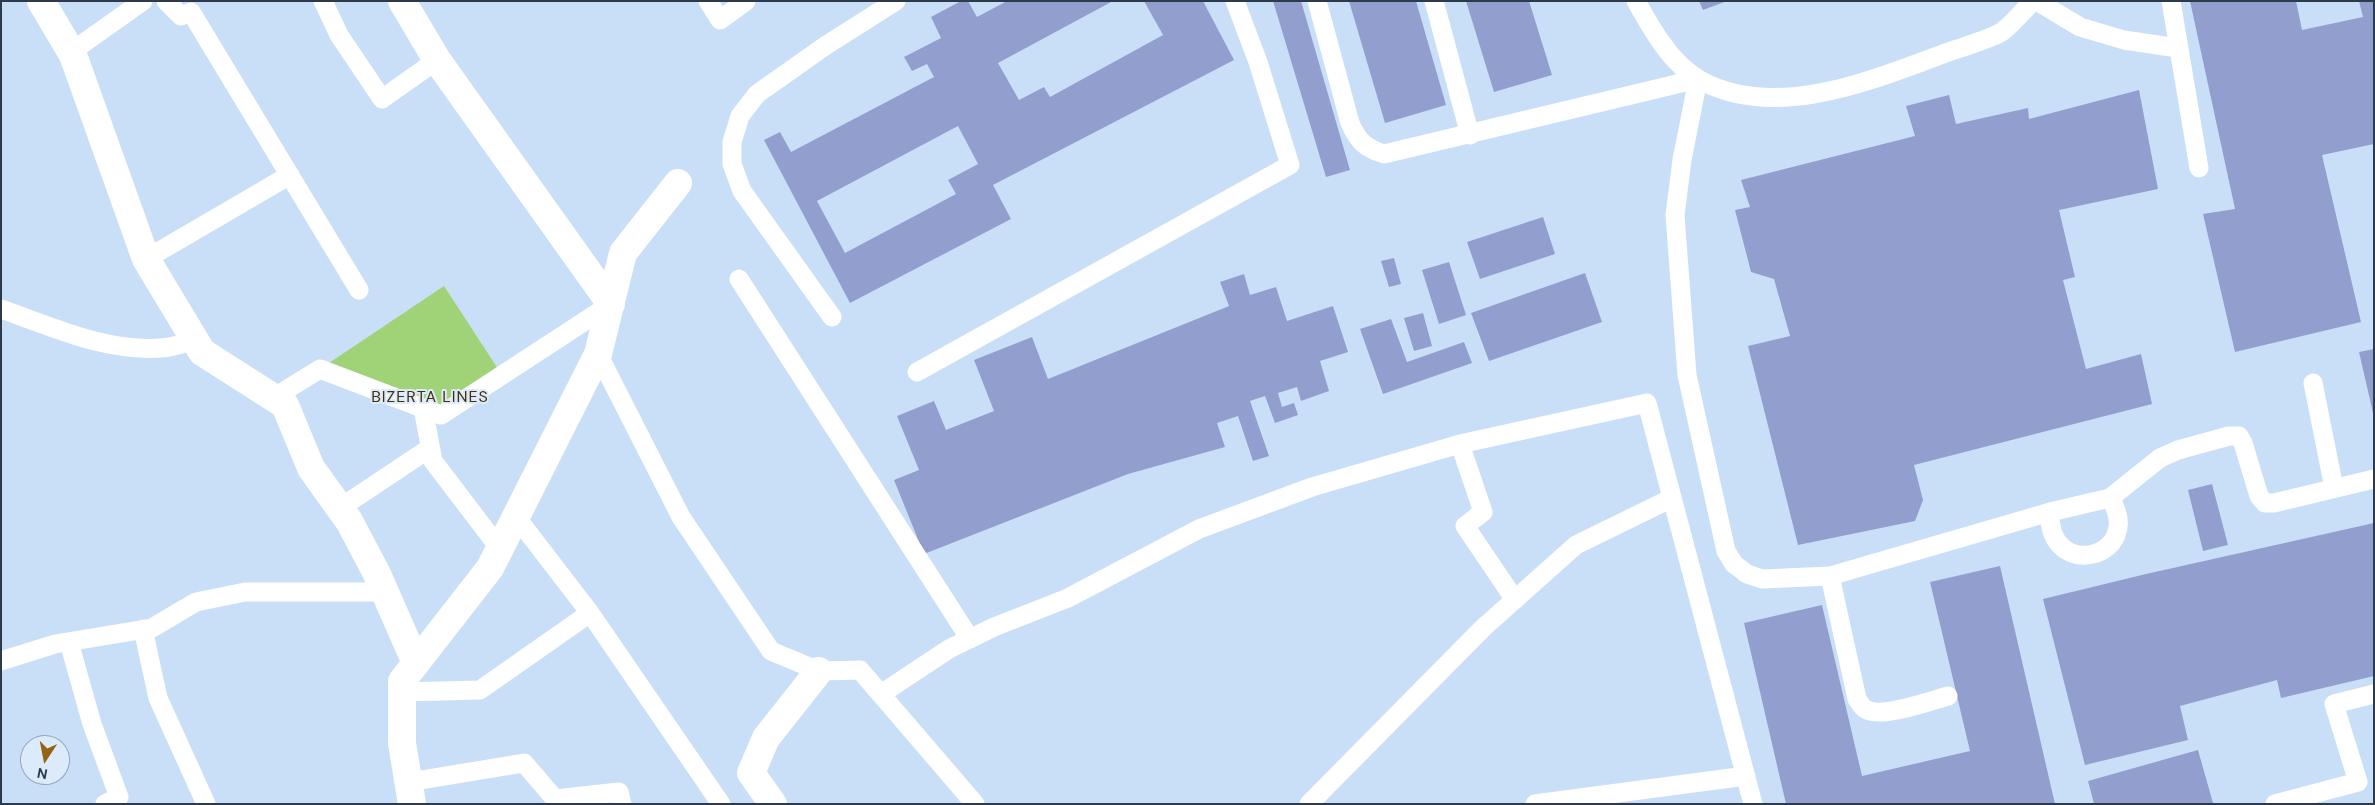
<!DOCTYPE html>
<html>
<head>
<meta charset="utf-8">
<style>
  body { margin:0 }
  #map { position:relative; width:2375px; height:805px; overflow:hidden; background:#c9dff8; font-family:"DM Sans",sans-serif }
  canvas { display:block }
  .frame { position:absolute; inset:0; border:2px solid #2c3a4b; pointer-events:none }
  .north { position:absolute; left:20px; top:735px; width:50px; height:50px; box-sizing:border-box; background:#dcebfc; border:1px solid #96a4b5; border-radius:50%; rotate:191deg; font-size:14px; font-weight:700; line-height:20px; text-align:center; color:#2c3a4b }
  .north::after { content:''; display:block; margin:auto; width:18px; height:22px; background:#946314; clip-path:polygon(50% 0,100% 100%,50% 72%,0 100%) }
</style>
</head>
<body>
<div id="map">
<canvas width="2375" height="805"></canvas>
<div class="frame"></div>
<div class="north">N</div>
</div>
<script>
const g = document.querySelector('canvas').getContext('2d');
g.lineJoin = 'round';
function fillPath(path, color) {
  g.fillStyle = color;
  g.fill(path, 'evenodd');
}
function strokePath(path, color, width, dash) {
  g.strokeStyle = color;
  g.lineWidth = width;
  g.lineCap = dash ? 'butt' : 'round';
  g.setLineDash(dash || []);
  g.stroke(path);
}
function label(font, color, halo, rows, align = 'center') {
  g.font = font + ' "DM Sans",sans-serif';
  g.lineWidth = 4;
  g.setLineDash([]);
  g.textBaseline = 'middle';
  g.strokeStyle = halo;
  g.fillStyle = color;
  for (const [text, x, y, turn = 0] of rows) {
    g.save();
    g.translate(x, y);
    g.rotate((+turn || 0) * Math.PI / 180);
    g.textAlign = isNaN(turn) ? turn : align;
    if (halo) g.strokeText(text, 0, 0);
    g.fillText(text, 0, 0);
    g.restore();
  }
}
fillPath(new Path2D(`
  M444 286 502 375 441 415 320 369Z`), '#a0d278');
fillPath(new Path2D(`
  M961 1H968L977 17 1007 1H1113L998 63 1019 100 1044 87 1050 97 1163 35 1144 1H1203L1234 60 993 185 1011 219 850 303 764 140 780 132 791 152 934 77 927 64 912 71 904 57 941 38 931 17ZM958 126 978 164 948 180 956 194 845 253 817 201Z
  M1273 1H1301L1350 170 1326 177Z
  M1349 1H1416L1446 105 1385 123Z
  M1466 1H1529L1552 75 1494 92Z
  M1699 1H1727L1703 10Z
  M2190 1H2296L2302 30 2363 17 2359 1H2374V144L2322 155 2361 322 2235 352 2203 214 2235 209Z
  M2139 90 2158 189 2059 210 2075 277 2063 280 2086 369 2141 354 2152 404 1914 465 1923 500 1915 521 1798 545 1748 346 1790 336 1774 279 1751 272 1735 210 1750 207 1741 180 1915 136 1906 106 1949 95 1956 124 2028 108 2029 119Z
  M1543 217 1555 254 1480 279 1467 242Z
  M1394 258 1401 284 1389 287 1381 261Z
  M1449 262 1466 315 1439 324 1422 270Z
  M1585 273 1602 322 1489 361 1471 313Z
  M1244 274 1250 295 1276 287 1287 321 1333 306 1348 352 1320 361 1329 391 1301 401 1297 387 1278 393 1282 407 1294 403 1298 415 1275 423 1265 396 1250 401 1269 456 1253 461 1238 416 1217 423 1225 447 1128 474 924 554 894 480 919 470 897 416 934 401 946 430 994 411 974 360 1032 337 1048 379 1229 306 1220 282Z
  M1423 313 1432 346 1414 351 1404 318Z
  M1391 319 1407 362 1464 342 1472 363 1383 394 1360 329Z
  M2374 349V413H2373L2359 352Z
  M2212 484 2228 545 2203 551 2188 490Z
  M2374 523V676L2281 698 2277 680 2180 706 2188 740 2085 765 2043 599 2146 574Z
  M2000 566 2055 804H1786L1744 623 1822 605 1862 776 1970 751 1930 582Z
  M2198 750 2213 803 2094 804 2088 781Z`), '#929fce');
strokePath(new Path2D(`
  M166 1 181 16 191 12 359 290
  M323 1 339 35 382 99 437 60
  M708 1 720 20 746 1
  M1317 1 1350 123C1358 141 1365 148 1384 154L1698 79 1682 160 1675 215 1687 375 1726 551 1734 564 1747 574 1762 579 1830 576 2050 512 2110 498 2160 458 2178 450 2229 436H2239L2243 443 2259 496 2265 503H2274L2374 479
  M1434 1 1470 135
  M1636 1C1651 28 1671 64 1700 80 1774 121 1870 81 1943 54 1958 48 1992 39 2003 31 2014 22 2023 11 2033 1
  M2037 1 2080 27 2124 40 2178 48
  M2171 1 2199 168
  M71 52 143 1
  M146 259 290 175
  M739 279 970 639
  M1 309C53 327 105 352 161 348 172 348 184 343 195 340
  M832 317 742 191 732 164V142L740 116 757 94 825 46 896 1
  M598 354 681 517 771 651 819 671 860 670 975 804
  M917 372 1290 165 1258 62 1235 1
  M2313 383 2334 488
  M273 398 320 369 441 415 611 304
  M423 408 433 461 500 549
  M1460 444 1483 512 1465 526 1515 600
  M340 508 430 448
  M2050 512C2047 583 2147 558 2110 498
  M517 518 590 613 721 804
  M1830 576 1857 699C1860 703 1862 708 1867 710 1883 718 1930 701 1948 696
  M143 629 158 698 206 804
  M69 642 92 724 119 797 105 804
  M1 661 55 644 152 628 196 602 245 592H385
  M402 692 480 690 590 613
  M881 694 949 649 994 627 1068 598 1199 529 1312 487 1460 444 1647 403 1753 804
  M409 782 524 763 555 799 619 792 622 804
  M1309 804 1483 628 1576 545 1672 498
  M1535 804 1746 776
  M2275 804 2358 782 2334 704 2374 694`), '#fff', 19);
strokePath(new Path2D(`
  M41 1 73 55 146 259 202 352 285 405 311 468 349 521 376 572 416 663
  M402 1 437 60 611 304
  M412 804 402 743V681L490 568 598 354 623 253 678 183
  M773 804 751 773 766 738 819 671`), '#fff', 28);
g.letterSpacing = '1px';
label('16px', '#462e0a', '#dcebfc', [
  ["BIZERTA LINES",430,398]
]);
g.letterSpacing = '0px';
</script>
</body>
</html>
